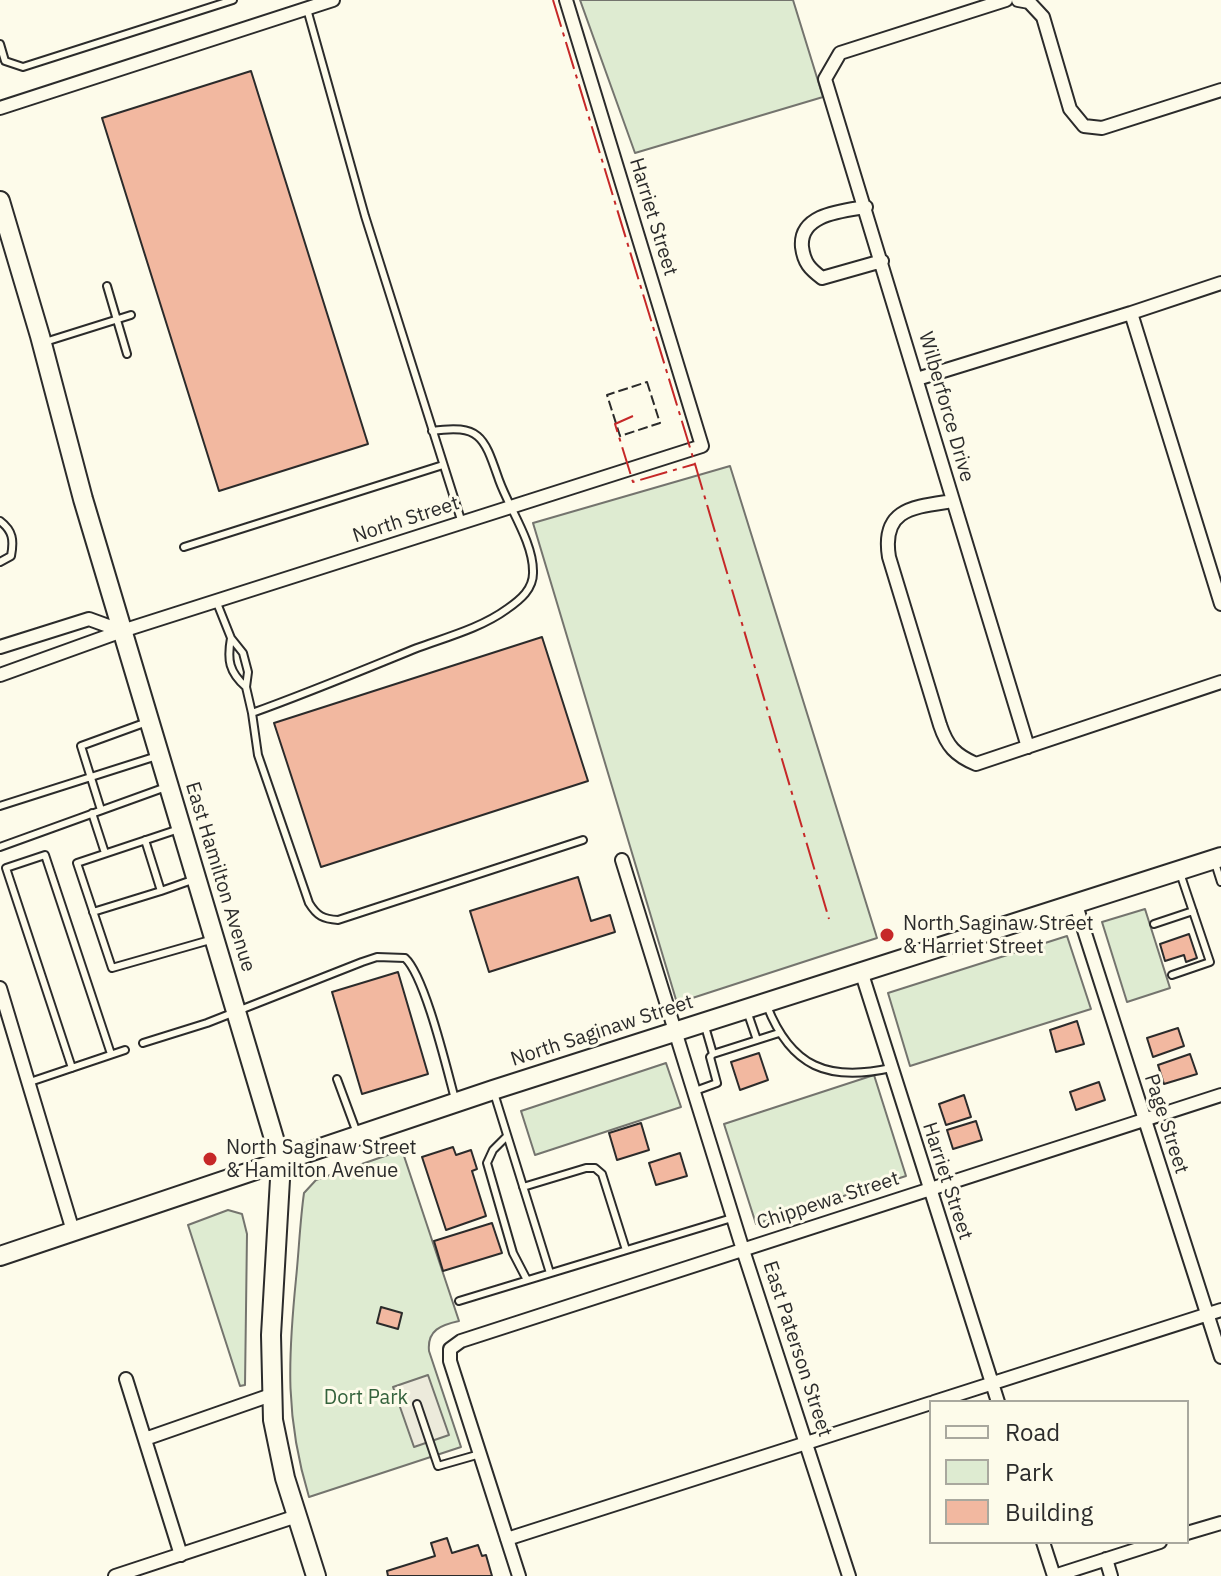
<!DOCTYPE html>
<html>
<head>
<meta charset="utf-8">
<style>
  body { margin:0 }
  #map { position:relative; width:1221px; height:1576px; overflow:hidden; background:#fdfbea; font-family:"IBM Plex Sans",sans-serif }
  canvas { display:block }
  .legend { position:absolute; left:929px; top:1400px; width:260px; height:144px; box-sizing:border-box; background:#fdfbea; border:2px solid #a9a89e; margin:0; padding:10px 14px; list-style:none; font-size:24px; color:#2b2b2b }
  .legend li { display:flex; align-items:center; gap:16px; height:40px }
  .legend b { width:40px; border:2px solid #a9a89e }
</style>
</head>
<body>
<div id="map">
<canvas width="1221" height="1576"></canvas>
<ul class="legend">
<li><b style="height:10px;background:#fdfbea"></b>Road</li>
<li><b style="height:22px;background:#deebd1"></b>Park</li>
<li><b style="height:22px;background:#f2b8a0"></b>Building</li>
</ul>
</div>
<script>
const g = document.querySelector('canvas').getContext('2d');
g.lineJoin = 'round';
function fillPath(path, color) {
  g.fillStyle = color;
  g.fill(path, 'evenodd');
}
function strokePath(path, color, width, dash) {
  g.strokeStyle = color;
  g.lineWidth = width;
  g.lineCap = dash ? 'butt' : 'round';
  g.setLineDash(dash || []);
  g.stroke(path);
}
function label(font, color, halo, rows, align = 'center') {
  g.font = font + ' "IBM Plex Sans",sans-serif';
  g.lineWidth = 6;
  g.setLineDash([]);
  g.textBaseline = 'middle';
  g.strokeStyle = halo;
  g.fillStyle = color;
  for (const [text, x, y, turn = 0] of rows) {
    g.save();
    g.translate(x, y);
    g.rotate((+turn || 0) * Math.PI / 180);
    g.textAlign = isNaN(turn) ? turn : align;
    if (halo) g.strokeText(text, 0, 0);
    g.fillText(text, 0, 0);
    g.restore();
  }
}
const green = new Path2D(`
  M580 0H793L823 97 635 153Z
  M730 466 877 938 677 1003 533 523Z
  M1145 909 1170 988 1127 1002 1102 922Z
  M1067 936 1091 1009 910 1066 888 993Z
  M666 1063 681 1107 535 1155 521 1111Z
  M874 1075 906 1176 756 1224 724 1124Z
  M402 1150 459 1321C441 1325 427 1330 429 1351L461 1447 309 1497C285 1418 288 1359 296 1279 299 1250 300 1221 304 1193L316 1180Z
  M228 1210 242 1214 247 1234 245 1385 240 1386 188 1225Z`);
fillPath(green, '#deebd1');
strokePath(green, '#74746e', 2);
const parking = new Path2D(`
  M428 1375 449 1435 414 1447 393 1387Z`);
fillPath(parking, '#eceadb');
strokePath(parking, '#74746e', 2);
const building = new Path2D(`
  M251 71 368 444 219 491 102 118Z
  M542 637 588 781 321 867 274 723Z
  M578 877 591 921 610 915 615 932 489 972 470 911Z
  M1189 934 1197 958 1186 962 1184 955 1165 961 1160 944Z
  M398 972 428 1074 362 1094 332 992Z
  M1077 1021 1084 1044 1056 1052 1050 1030Z
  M1178 1028 1184 1046 1153 1057 1147 1038Z
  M759 1053 768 1080 740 1090 731 1062Z
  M1190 1054 1197 1074 1164 1084 1158 1065Z
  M1099 1082 1105 1100 1076 1110 1070 1092Z
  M964 1095 971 1117 946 1125 939 1104Z
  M976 1121 982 1140 953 1149 947 1130Z
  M641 1123 649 1150 617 1160 609 1133Z
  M453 1147 456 1155 471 1150 477 1169 472 1171 486 1216 446 1230 422 1157Z
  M680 1153 687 1176 656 1185 649 1163Z
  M492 1223 502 1253 443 1271 434 1241Z
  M381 1307 402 1313 398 1329 377 1323Z
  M447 1538 452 1553 478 1545 482 1556 486 1555 492 1576H388L387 1571 435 1556 431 1543Z`);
fillPath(building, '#f2b8a0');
strokePath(building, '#2b2b2b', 2);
const lane = new Path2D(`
  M307 9 365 216 462 523
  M0 44 5 61 23 67 233 0
  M107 286 127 354
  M45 342 131 315
  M0 521C13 531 14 540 11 556L0 562
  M184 547 443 465
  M217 603 231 638
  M246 687C229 672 227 660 231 638L243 653 248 672 246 687 252 713C308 693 363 670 417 648 447 637 481 628 507 609 520 600 534 589 533 571 533 542 509 508 499 480 484 437 481 424 432 431
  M252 713 258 755 309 903C317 916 323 919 338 920L583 840
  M0 806 157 756
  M101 810 81 746 147 722
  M92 813 105 853
  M179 829 77 863 112 968 210 940
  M0 847 166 787
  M1215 863 1221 882
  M161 891 195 879
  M93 912 161 891 145 840
  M1154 924 1193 911
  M1172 975 1210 962 1180 873
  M767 1006C791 1067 828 1082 891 1068
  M747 1011 757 1040
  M704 1023 713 1054
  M143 1043 207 1023 362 962 377 957 405 958C425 976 447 1070 455 1099
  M72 1068 6 868 45 855 111 1054
  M337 1079 357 1133
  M30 1082 125 1050
  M695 1091 717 1083 710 1057 713 1054 779 1033
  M494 1093 550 1273
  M507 1136 493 1150 487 1163 513 1253 527 1280
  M523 1187 586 1168H595L602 1174 626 1250
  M459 1301 732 1218
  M417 1404 438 1466 480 1454`);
const street = new Path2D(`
  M1006 0 840 53 825 79 1028 747
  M1018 0 1029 2 1043 17 1070 109 1084 126 1102 128 1221 90
  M0 108 333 0
  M866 207C842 211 799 214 802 247 804 263 810 269 822 278L882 261
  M1131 313 1221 604
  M917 379 1131 313 1221 283
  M953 501C914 507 881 508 889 557L940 725C947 746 955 755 976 764L1221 682
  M0 647 89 619 122 631
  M0 675 122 631 702 446 566 0
  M622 860 743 1250 849 1576
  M1075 902 1221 1357
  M861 971 998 1402
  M0 988 73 1231
  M126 1379 181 1555
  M934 1402 1221 1310
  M145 1439 271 1395
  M1187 1533 1221 1523
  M507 1539 931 1403
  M1043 1542 1054 1576
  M1106 1559 1111 1576
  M115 1576 297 1516
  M519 1576 450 1361V1349L461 1341 1221 1095
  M1054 1576 1160 1542`);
const secondary = new Path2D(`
  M0 201 40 336 83 499 281 1162 271 1335 273 1420 285 1478 316 1576
  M0 1256 493 1090 1221 857`);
strokePath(lane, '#2b2b2b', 10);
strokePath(street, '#2b2b2b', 16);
strokePath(secondary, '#2b2b2b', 22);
strokePath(lane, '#fdfbea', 6);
strokePath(street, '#fdfbea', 12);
strokePath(secondary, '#fdfbea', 18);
strokePath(new Path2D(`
  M647 382 660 423 620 436 607 395Z`), '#2b2b2b', 2, [10, 4]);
strokePath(new Path2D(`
  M553 0 695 464 829 919
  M633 416 615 424 633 482 695 464`), '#c62828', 2, [28, 6, 4, 6]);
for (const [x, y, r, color] of [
  [887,935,8,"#c62828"],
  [210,1159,8,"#c62828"]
]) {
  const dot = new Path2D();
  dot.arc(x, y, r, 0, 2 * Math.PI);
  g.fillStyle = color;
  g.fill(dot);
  strokePath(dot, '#fdfbea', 3);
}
label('20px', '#2b2b2b', '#fdfbea', [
  ["Harriet Street",653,217,73],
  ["Wilberforce Drive",946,407,74],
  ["North Street",406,520,-18],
  ["East Hamilton Avenue",220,877,73],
  ["North Saginaw Street",602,1031,-18],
  ["Page Street",1166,1124,72],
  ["Harriet Street",947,1181,72],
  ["Chippewa Street",828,1201,-18],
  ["East Paterson Street",797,1349,72]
]);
label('20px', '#2b2b2b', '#fdfbea', [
  ["North Saginaw Street",903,924],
  ["& Harriet Street",903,947],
  ["North Saginaw Street",226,1148],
  ["& Hamilton Avenue",226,1171]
], 'left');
label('20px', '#34623c', '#fdfbea', [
  ["Dort Park",366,1398]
]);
</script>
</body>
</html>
